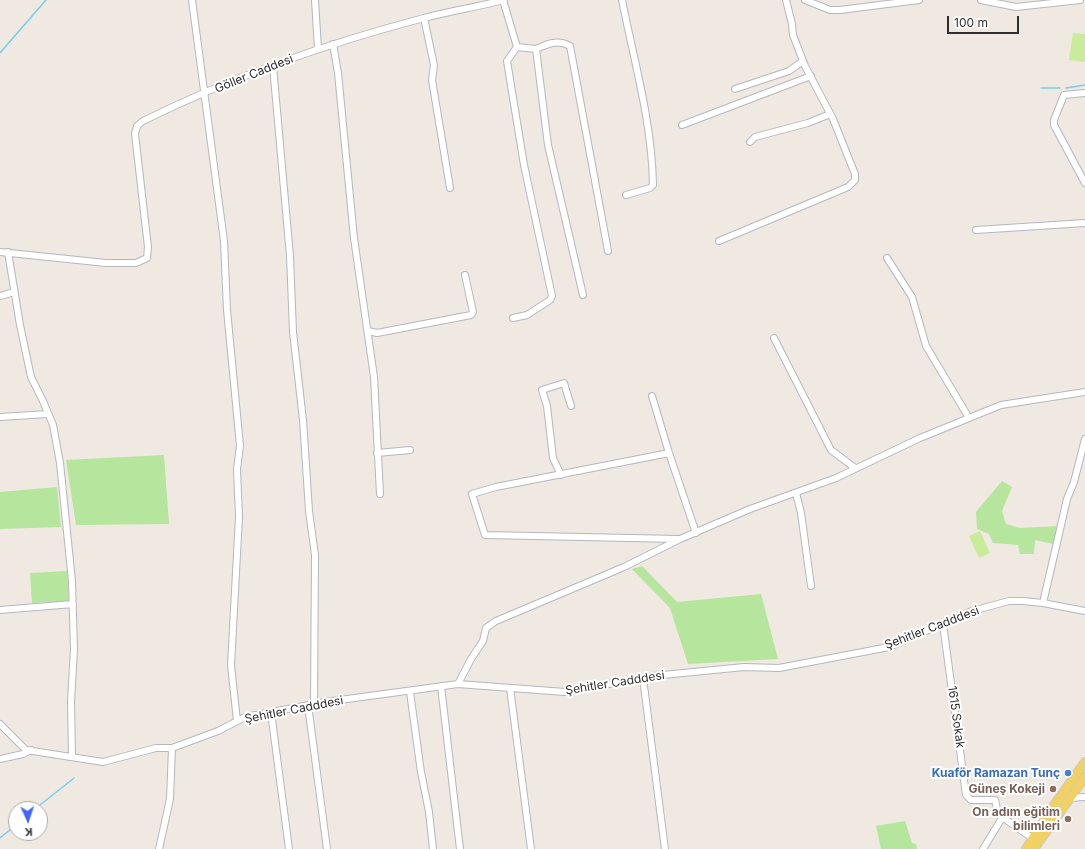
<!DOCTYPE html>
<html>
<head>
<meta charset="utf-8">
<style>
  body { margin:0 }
  #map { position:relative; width:1085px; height:849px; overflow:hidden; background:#efe9e1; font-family:Inter,sans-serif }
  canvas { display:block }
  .north { position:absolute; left:8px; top:801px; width:40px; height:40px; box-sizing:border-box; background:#fff; border:1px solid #ababab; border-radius:50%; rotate:177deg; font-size:11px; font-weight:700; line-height:16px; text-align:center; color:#2e2e2e }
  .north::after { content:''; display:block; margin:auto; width:14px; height:18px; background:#4264fb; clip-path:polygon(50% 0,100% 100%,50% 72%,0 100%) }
  .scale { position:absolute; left:947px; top:16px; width:72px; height:18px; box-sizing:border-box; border:2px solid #2e2e2e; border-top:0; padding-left:5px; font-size:12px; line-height:14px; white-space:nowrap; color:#2e2e2e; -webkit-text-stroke:3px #fff; paint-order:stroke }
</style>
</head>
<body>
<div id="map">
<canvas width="1085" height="849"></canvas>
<div class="north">K</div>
<div class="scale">100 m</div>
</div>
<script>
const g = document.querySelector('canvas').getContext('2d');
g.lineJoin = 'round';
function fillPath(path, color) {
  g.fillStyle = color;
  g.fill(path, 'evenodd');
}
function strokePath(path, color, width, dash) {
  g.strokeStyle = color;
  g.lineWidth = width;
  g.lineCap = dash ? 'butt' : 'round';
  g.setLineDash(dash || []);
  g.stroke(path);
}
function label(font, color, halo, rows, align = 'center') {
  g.font = font + ' Inter,sans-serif';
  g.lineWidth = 4;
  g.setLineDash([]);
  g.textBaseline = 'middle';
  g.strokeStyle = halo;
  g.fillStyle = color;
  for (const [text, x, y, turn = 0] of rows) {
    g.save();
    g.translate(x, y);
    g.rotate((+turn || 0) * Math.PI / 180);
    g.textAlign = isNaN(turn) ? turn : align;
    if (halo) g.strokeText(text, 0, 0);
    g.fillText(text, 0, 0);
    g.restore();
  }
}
fillPath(new Path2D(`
  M164 455 169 524 76 525 66 460Z
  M1002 481 1012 487 1002 511 1006 524 1020 528 1059 526 1053 544 1035 540 1034 554H1020L1018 545 993 543 989 534 977 529 976 512Z
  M57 487 61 527 0 529V492Z
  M642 566 677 602 761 594 778 659 688 664 670 608 632 569Z
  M67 571 69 601 32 603 30 573Z
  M905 821 912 843 916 844 917 849H881L876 826Z`), '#b6e59e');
fillPath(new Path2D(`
  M1073 33 1085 34V62L1069 60Z
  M980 531 990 553 979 558 969 536Z`), '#c9ec9a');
strokePath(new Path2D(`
  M0 53 46 0
  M1041 88H1060
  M1066 88 1085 85
  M35 809 74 778
  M0 838 16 825`), '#75cff0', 1.5);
const minor = new Path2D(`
  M192 0 224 241 227 310 240 446 237 469 239 517 231 665 237 721
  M315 0 318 49
  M503 0 517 47 507 61 524 165 552 296 550 300 527 315 513 318
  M622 0C634 61 652 122 653 185L650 188 626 195
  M805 0 830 10H840L919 0
  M981 0 1016 7 1080 0
  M424 18 434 65 432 80 450 188
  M333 44 338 73 354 238 374 377 380 494
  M517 47 536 49 548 145 583 295
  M536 49C547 44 558 39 570 46L608 251
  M273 66 290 256 293 332 303 420 309 511 315 555 314 704
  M735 89 789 71 803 61
  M1085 93 1064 95 1054 120V125L1085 183
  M682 125 811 76
  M750 142 755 137 808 123 830 114
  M976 230 1085 223
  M719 241 848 187 855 180V174L833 119 805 66 793 35 792 24 786 0
  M0 252 106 263H136L147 258 148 247 135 134 137 126 143 121C232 77 328 43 424 18 450 11 477 7 504 0
  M8 252 20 325 31 377 43 401 53 425 60 463 72 581 74 649 71 701 72 757
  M887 258 912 297 926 346 969 418
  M0 296 14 292
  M368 331 377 333 471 315 473 312 465 275
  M774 338 831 450 855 468
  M652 396 669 453 696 533
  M0 417 48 414
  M377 453 410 450
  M669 453 496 487 472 494 485 535 678 539
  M561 475 553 458 547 406 542 390 564 383 571 406
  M796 493 801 513 811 586
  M1043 603 1067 499 1074 482 1085 439
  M0 610 73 604
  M943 624 966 795 971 800H995L998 814 1032 838
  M643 678 665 849
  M458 684 471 659 483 641 486 628 496 621 624 567 680 539 750 509 836 478 920 438 1001 405 1085 392
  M441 686 460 849
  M510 688 531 849
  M410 692 421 772 429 812 433 849
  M308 705 327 849
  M271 712 289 849
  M0 724 26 750 103 762 156 748H172L218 731 245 717 325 702 458 684 565 692 653 676 744 667 779 668 889 647 972 611 1009 601H1023L1043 603 1085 611
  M0 759 23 754 31 750
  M1070 798 1085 797
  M159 849 170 799 172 748
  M983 849 1002 818`);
const major = new Path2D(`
  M1026 849 1050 811 1085 762
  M1034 849 1085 777`);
strokePath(minor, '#b4b7c1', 8);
strokePath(major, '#c9c9c9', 10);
strokePath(minor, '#fff', 6);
strokePath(major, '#f2d163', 8);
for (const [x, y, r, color] of [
  [1068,773,4,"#3f7fe0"],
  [1053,789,4,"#8d6e63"],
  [1068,819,4,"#8d6e63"]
]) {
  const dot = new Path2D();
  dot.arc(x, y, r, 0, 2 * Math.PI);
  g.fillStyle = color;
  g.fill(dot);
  strokePath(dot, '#fff', 1.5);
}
label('12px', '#2e2e2e', '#fff', [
  ["Göller Caddesi",254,74,-22],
  ["Şehitler Cadddesi",932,628,-21],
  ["Şehitler Cadddesi",615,683,-9],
  ["Şehitler Cadddesi",294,710,-11],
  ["1615 Sokak",956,717,82]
]);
label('bold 12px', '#366cbe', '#fff', [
  ["Kuaför Ramazan Tunç",1060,773]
], 'right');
label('bold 12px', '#785e54', '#fff', [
  ["Güneş Kokeji",1045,789],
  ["On adım eğitim",1060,812],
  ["bilimleri",1060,826]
], 'right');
</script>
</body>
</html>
